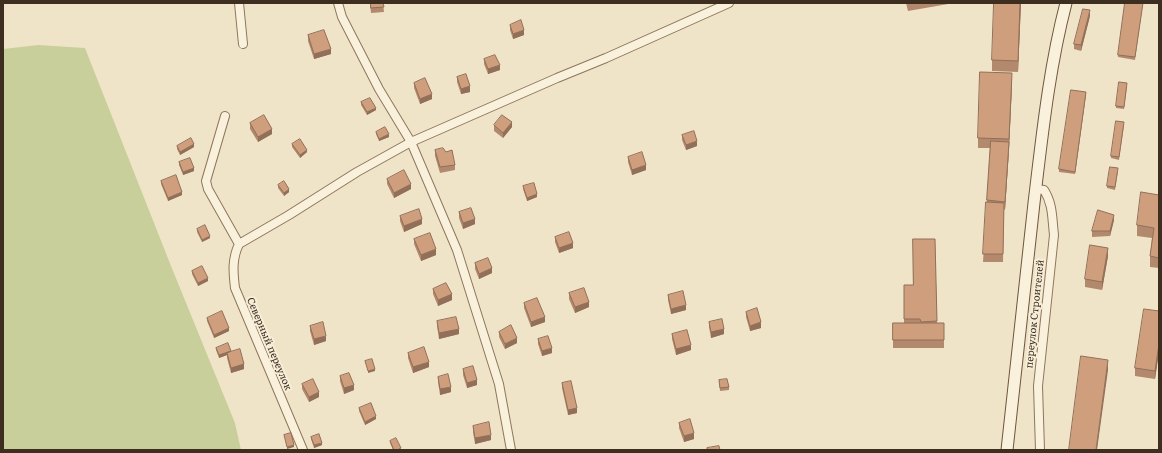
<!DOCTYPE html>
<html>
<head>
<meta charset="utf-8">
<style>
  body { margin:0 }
  #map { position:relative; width:1162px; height:453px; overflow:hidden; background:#f0e4c8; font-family:Literata,serif }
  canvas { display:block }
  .frame { position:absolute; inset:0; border:4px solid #3d2e20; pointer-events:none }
</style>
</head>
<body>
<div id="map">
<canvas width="1162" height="453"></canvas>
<div class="frame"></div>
</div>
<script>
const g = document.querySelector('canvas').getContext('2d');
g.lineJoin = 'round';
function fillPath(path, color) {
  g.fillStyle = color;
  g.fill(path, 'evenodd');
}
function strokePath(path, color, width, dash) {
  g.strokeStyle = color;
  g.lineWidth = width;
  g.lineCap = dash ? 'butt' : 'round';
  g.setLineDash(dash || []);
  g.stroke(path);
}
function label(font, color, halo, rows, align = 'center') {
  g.font = font + ' Literata,serif';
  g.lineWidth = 4;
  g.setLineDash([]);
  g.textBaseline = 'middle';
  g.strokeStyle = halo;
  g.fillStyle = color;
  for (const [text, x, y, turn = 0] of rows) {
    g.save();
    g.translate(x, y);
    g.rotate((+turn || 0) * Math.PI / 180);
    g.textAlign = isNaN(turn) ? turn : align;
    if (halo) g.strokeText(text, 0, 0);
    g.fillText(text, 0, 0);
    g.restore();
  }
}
fillPath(new Path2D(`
  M38 45 85 48 171 266 235 423 241 450H3V49Z`), '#c9cf9b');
const street = new Path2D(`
  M239 3 243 44
  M338 3 342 17 379 89 411 142 457 250 499 384 511 450
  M225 116 206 181 208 189 239 244
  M1036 189 1044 190C1053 204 1052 218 1054 235L1038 386 1040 450
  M239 244 289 215 357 172 411 142 557 78 606 58 729 3
  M239 244C232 259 233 271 235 288L303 450`);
const secondary = new Path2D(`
  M1007 450C1016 368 1025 285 1034 203 1042 137 1049 68 1066 3`);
strokePath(street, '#8d765c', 10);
strokePath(secondary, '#6f573f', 13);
strokePath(street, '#faf1dc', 8);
strokePath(secondary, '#faf1dc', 11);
fillPath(new Path2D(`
  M370 3H383L384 12 371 13Z
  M906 3H954L908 11Z
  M1021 3 1018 72 992 71V60Z
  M1125 3H1143L1135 60 1118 57Z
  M1090 16 1081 51 1074 49V44Z
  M510 25 524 35 513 39 510 30Z
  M308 35 331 54 314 59 308 41Z
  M484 59 500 70 488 74 484 64Z
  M457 77 470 92 461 94 457 82Z
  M414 83 432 99 420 104 414 88Z
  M1012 83 1009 149 1005 210 1004 209 1003 262H983L990 148H978V138Z
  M1127 86 1124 109 1116 108V106Z
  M1086 94 1075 174 1059 172V169Z
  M361 102 376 110 367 115 361 105Z
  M250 123 272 134 258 142 250 129Z
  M494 125 512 127 503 138 494 131Z
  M1124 125 1119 160 1111 158V156Z
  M376 132 389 137 379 141 376 134Z
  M682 135 697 146 686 150 682 140Z
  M292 144 307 152 300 158 292 147Z
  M177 146 194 147 180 155 177 149Z
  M435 150 446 152 455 165V170L440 173 435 156Z
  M628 157 646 170 632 175 628 162Z
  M179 162 194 171 183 175 179 165Z
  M1118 171 1115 190 1107 188V186Z
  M387 179 411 189 394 198 387 184Z
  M161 181 182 195 168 201 161 184Z
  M278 185 289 192 284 196 278 188Z
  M523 186 537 197 527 201 523 189Z
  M1159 195V268L1150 267V256L1152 238 1137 236V225Z
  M459 212 475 224 463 229 459 218Z
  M400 216 422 224 404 232 400 221Z
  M1114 220 1110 236 1092 237V231Z
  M197 229 210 238 202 242 197 232Z
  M555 237 573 248 559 253 555 242Z
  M414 239 436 255 421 261 414 244Z
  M935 239 937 323H944V348H893V323H904V285H913Z
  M1108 256 1102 290 1085 287V279Z
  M475 263 492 273 479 279 475 269Z
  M192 271 208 281 198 286 192 274Z
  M433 289 452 300 438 306 433 294Z
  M569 293 589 307 575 313 569 299Z
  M668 295 686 310 671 314 668 300Z
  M524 303 545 322 531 327 524 308Z
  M1159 311V352L1155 379 1135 376V368Z
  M746 312 761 328 750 331 746 317Z
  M207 318 229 331 214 338 207 321Z
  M437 321 459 334 439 339 437 326Z
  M709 322 724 334 711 338 709 327Z
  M310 326 326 341 314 345 310 331Z
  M499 332 517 343 505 349 499 337Z
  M672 334 691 350 676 355 672 339Z
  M538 339 552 353 542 356 538 344Z
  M216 348 231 352 244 369 231 373 227 358V355L219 358 216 350Z
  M408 353 429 367 413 373 408 358Z
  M463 369 477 385 467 388 463 375Z
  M340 376 354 390 344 394 340 381Z
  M438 377 451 392 440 395 438 382Z
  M719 380 729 387V390L720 391Z
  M562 383 577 413 568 415 562 388Z
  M302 384 319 397 309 402 302 389Z
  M359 408 376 419 365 425 359 411Z
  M679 423 694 439 684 442 679 428Z
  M473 426 491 440 475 444 473 432Z
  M311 437 322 445 314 448 311 439Z
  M390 441 401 450H393L390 443Z`), '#b2896c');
fillPath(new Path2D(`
  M1020 3H1021L1018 72V61Z
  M1090 10V16L1081 51V45Z
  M524 30V35L513 39V34Z
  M331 49V54L314 59V54Z
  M500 65V70L488 74V69Z
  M1012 73V83L1009 149V139Z
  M470 86V92L461 94V89Z
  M1086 92V94L1075 174V172Z
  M432 94V99L420 104V99Z
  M376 108V110L367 115V112Z
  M512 122V127L503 138V133Z
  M272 129V134L258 142V137Z
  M389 134V137L379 141V139Z
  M697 141V146L686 150V145Z
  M1009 142V150L1005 210V202Z
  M194 144V147L180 155V152Z
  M307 150V152L300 158V155Z
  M646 165V170L632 175V170Z
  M194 168V171L183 175V172Z
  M411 184V189L394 198V193Z
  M289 189V192L284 196V193Z
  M182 192V195L168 201V198Z
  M537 194V197L527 201V198Z
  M1114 215V220L1110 236V231Z
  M422 219V224L404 232V226Z
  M475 219V224L463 229V223Z
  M210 236V238L202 242V240Z
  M573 243V248L559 253V248Z
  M1108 248V256L1102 290V282Z
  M436 249V255L421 261V255Z
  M492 268V273L479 279V274Z
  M208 278V281L198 286V283Z
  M452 294V300L438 306V300Z
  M589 302V307L575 313V307Z
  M686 305V310L671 314V309Z
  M545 317V322L531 327V322Z
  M761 322V328L750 331V326Z
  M229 328V331L214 338V335Z
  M459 329V334L439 339V333Z
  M724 329V334L711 338V332Z
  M326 336V341L314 345V339Z
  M517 338V343L505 349V344Z
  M1159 344V352L1155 379V371Z
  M691 345V350L676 355V349Z
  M552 348V353L542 356V351Z
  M231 351V354L227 353V355L219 358V355Z
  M1108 360V370L1097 450H1096Z
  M429 362V367L413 373V367Z
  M244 364V369L231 373V368Z
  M375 369V371L368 373V371Z
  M477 380V385L467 388V383Z
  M354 385V390L344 394V388Z
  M451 387V392L440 395V389Z
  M319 392V397L309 402V397Z
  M577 408V413L568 415V410Z
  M376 416V419L365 425V422Z
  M694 433V439L684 442V436Z
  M491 435V440L475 444V438Z
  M322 443V445L314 448V445Z
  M294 445V447L287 449V447Z`), '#916f58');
const building = new Path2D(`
  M371 3H383L384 7 371 8Z
  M994 3H1020L1018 61 992 60Z
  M1125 3H1143L1135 57 1118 55Z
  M1083 9 1090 10 1081 45 1074 44Z
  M521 20 524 30 513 34 510 25Z
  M324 30 331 49 314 54 308 35Z
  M495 55 500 65 488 69 484 59Z
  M980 72 1012 73 1009 139 978 138Z
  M466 74 470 86 461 89 457 77Z
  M425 78 432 94 420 99 414 83Z
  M1119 82 1127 83 1124 107 1116 106Z
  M1071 90 1086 92 1075 172 1059 169Z
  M370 98 376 108 367 112 361 102Z
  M264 115 272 129 258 137 250 123Z
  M502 115 512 122 503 133 494 125Z
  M1116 121 1124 122 1119 157 1111 156Z
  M385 127 389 134 379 139 376 132Z
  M694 131 697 141 686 145 682 135Z
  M191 138 194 144 180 152 177 146Z
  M300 139 307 150 300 155 292 144Z
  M991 141 1009 142 1005 202 987 200Z
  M443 148 446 152 452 150 455 165 440 167 435 150Z
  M642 152 646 165 632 170 628 157Z
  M190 158 194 168 183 172 179 162Z
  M1110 167 1118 168 1115 187 1107 186Z
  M404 170 411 184 394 193 387 179Z
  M176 175 182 192 168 198 161 181Z
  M284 181 289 189 284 193 278 185Z
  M534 183 537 194 527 198 523 186Z
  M1141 192 1159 195V258L1150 256 1154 228 1137 225Z
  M986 202 1004 203 1003 254H983Z
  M471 208 475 219 463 223 459 212Z
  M419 209 422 219 404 226 400 216Z
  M1098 210 1114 215 1110 231H1092Z
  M205 225 210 236 202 240 197 229Z
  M569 232 573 243 559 248 555 237Z
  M430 233 436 249 421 255 414 239Z
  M913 239H935L937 321 921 322 920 319H904V285H913Z
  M1090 245 1108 248 1102 282 1085 279Z
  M488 258 492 268 479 274 475 263Z
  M202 266 208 278 198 283 192 271Z
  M446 283 452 294 438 300 433 289Z
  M584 288 589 302 575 307 569 293Z
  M683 291 686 305 671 309 668 295Z
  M537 298 545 317 531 322 524 303Z
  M757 308 761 322 750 326 746 312Z
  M1144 309 1159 311V344L1155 371 1135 368Z
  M222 311 229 328 214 335 207 318Z
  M456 317 459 329 439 333 437 321Z
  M722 319 724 329 711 332 709 322Z
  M323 322 326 336 314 339 310 326Z
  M893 323H944V340H893Z
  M511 325 517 338 505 344 499 332Z
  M687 330 691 345 676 349 672 334Z
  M548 336 552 348 542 351 538 339Z
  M228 343 231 351 219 355 216 348Z
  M424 347 429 362 413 367 408 353Z
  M240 349 244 364 231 368 227 353Z
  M1081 356 1108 360 1096 450H1069Z
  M372 359 375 369 368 371 365 361Z
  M473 366 477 380 467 383 463 369Z
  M349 373 354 385 344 388 340 376Z
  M448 374 451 387 440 389 438 377Z
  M313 379 319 392 309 397 302 384Z
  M727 379 729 387 720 388 719 380Z
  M571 381 577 408 568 410 562 383Z
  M371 403 376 416 365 422 359 408Z
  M690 419 694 433 684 436 679 423Z
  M489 422 491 435 475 438 473 426Z
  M291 433 294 445 287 447 284 435Z
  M319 434 322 443 314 445 311 437Z
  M396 438 401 448 397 450H394L390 441Z
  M719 446 720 450H707V448Z`);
fillPath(building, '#cf9f7d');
strokePath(building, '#916f58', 1);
label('10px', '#3d2e20', '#f7eed8', [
  ["переулок Строителей",1035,314,-84],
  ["Северный переулок",269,344,67]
]);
</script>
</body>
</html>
